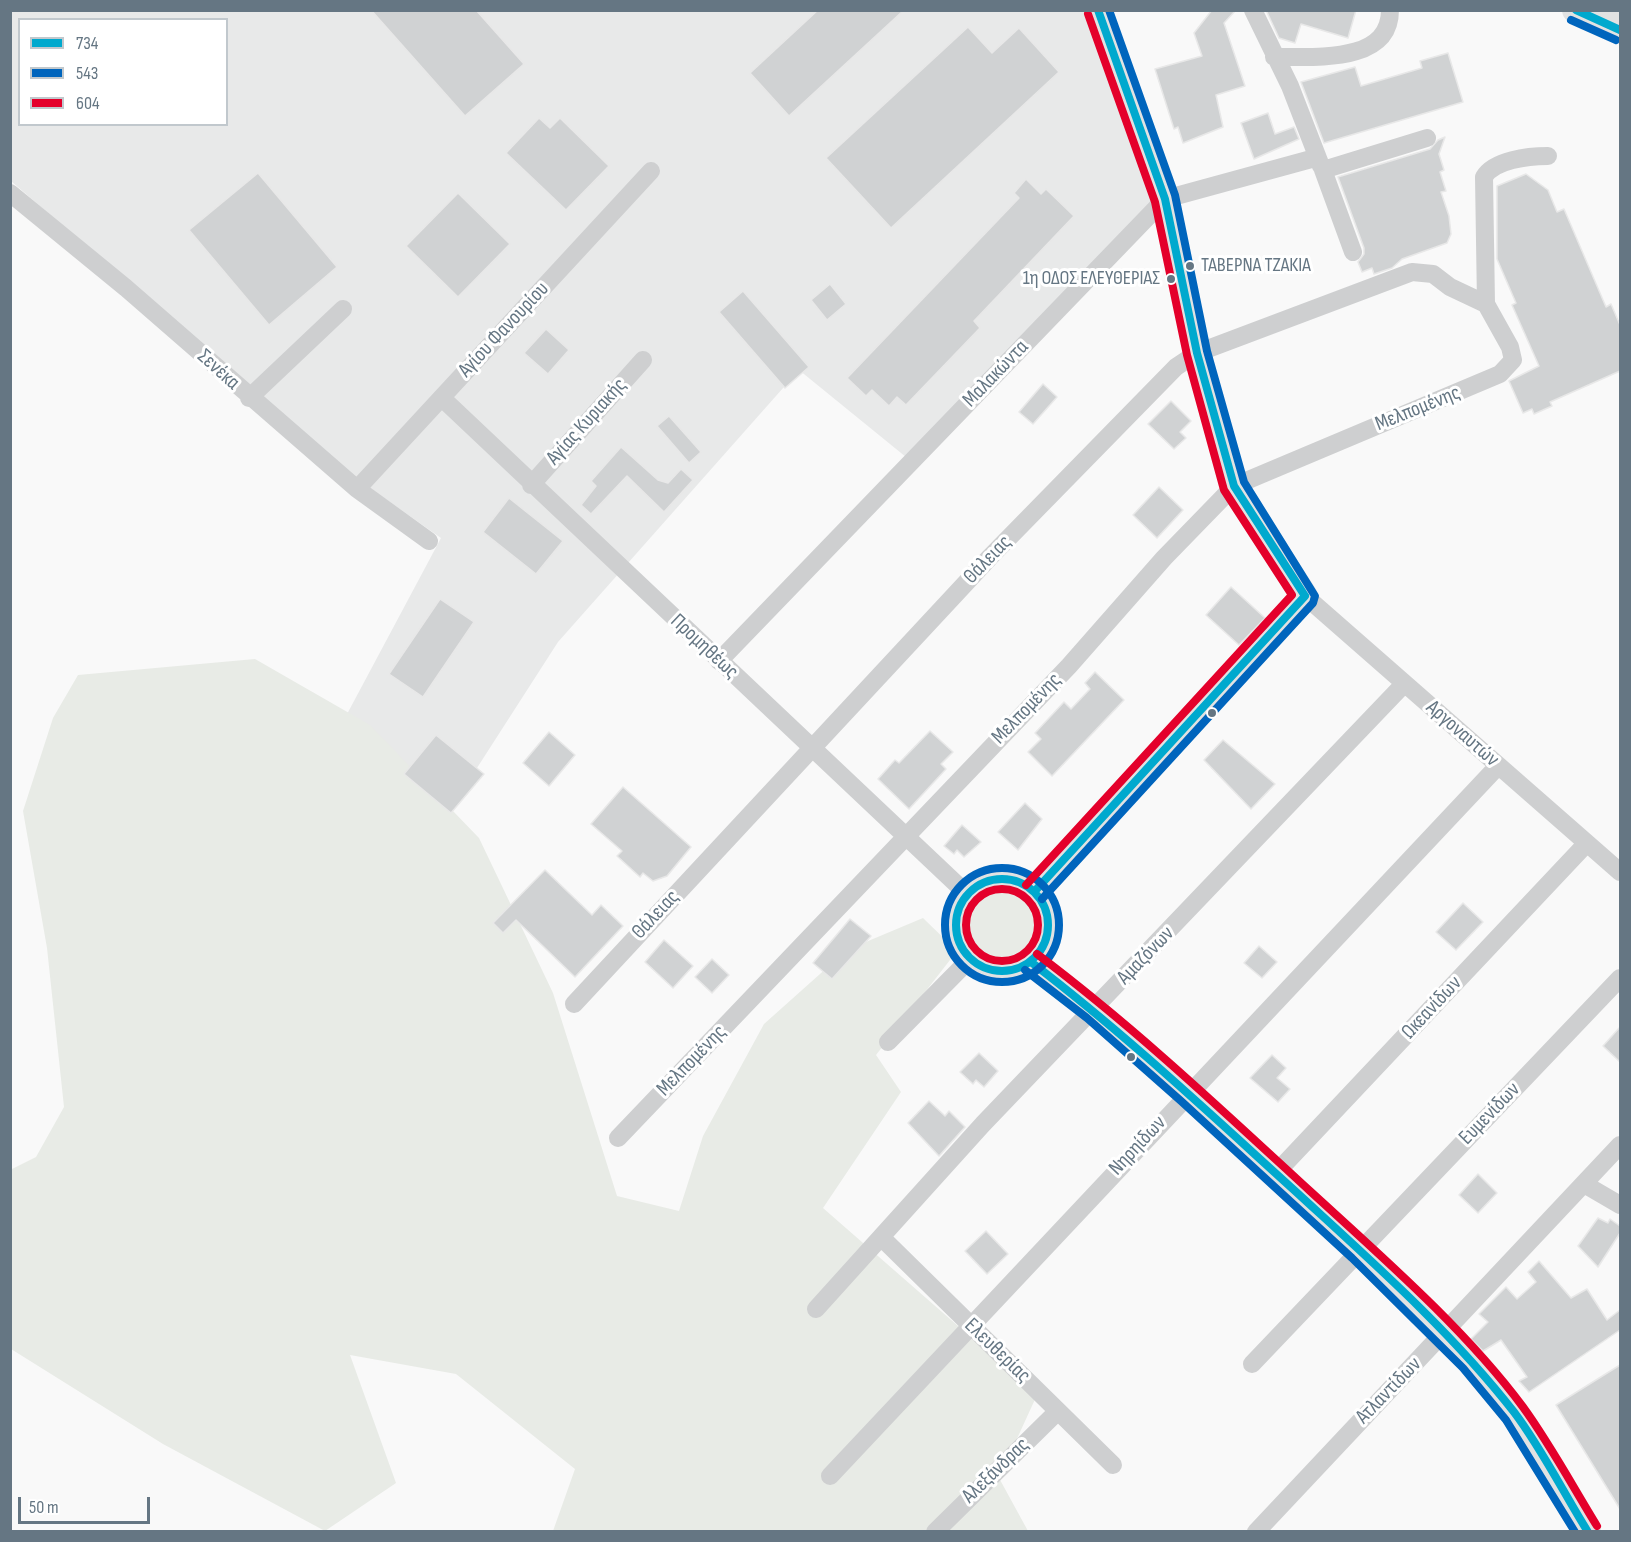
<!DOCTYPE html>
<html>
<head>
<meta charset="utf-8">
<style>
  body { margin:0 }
  #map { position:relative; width:1631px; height:1542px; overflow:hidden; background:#f9f9f9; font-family:"Sofia Sans Condensed",sans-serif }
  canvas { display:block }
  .frame { position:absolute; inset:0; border:12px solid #657683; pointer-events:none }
  .legend { position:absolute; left:18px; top:18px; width:210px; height:108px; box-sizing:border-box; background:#fff; border:2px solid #c1c8cd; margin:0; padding:8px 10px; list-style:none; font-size:18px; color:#657683 }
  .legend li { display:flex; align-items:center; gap:12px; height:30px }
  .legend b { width:30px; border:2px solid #c1c8cd }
  .scale { position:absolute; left:18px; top:1497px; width:132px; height:27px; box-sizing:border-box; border:3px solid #657683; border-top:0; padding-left:8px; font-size:18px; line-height:21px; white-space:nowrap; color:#657683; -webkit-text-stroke:4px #fff; paint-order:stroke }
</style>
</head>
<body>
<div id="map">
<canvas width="1631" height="1542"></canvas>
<div class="frame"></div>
<ul class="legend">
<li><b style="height:8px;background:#00a9ce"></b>734</li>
<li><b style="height:8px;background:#0065bd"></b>543</li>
<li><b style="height:8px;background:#e4002b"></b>604</li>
</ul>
<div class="scale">50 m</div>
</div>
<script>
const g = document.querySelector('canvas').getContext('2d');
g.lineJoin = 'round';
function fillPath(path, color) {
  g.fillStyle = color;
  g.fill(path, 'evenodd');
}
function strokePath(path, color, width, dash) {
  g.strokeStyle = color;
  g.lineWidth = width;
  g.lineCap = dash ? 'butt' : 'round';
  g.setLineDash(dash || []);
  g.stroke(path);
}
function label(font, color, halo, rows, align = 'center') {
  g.font = font + ' "Sofia Sans Condensed",sans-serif';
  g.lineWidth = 6;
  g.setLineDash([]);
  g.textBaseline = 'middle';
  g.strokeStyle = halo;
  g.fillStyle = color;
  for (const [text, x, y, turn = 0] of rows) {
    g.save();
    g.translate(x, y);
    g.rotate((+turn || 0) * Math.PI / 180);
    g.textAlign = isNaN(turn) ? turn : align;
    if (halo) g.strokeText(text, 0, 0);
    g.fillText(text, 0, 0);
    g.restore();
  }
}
fillPath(new Path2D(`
  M1110 10 1176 198 917 466 799 370 558 642 439 827 338 731 441 538 347 472 11 181V11ZM20 20H226V124H20Z`), '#e8e9e9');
fillPath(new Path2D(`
  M255 659 370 725 479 838 553 993 617 1196 679 1211 703 1136 764 1024 839 957 861 944 923 918 957 951 876 1055 901 1092 823 1208 1037 1395 999 1478 1028 1531H553L575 1469 456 1374 350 1355 396 1483 325 1531 163 1444 11 1349 10 1170 36 1157 64 1107 47 948 23 811 53 718 78 675Z
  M966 926a36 36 0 1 1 72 0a36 36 0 1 1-72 0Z`), '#e8ebe6');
const building = new Path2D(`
  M371 10H476L524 64 465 116Z
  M818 10H904L789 116 750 73Z
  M1212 10H1236L1224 23 1245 86 1216 95 1223 127 1183 143 1178 127 1174 129 1155 69 1202 56 1194 33Z
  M1266 10H1356L1348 38 1301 24 1295 43 1279 38Z
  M968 27 992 53 1019 28 1059 72 891 228 826 158Z
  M1448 53 1463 102 1324 143 1301 82 1355 67 1361 86 1422 68 1420 61Z
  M1268 113 1275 134 1294 127 1299 139 1254 159 1241 123Z
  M539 118 550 128 560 118 609 166 566 210 506 153Z
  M1445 137 1439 154 1444 170 1440 172 1446 191 1441 192 1449 216 1451 234 1447 243 1402 259 1392 268 1374 274 1372 268 1362 272 1358 262 1364 254V248L1338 177 1430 149 1438 140Z
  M258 173 337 267 269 325 189 230Z
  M1526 174 1548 190 1557 212 1564 209 1606 307 1611 304 1620 325V371L1550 402 1552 406 1534 414 1532 409 1523 413 1509 381 1539 366 1512 305 1516 303 1497 259V186Z
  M1026 179 1041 194 1046 189 1074 216 974 321 980 328 906 405 897 397 889 406 872 390 866 396 847 378 1019 198 1014 193Z
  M458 193 510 244 458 297 406 246Z
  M830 284 846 304 827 320 811 300Z
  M743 291 809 367 785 388 719 312Z
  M546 329 569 350 548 374 524 353Z
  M1043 384 1057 397 1033 424 1019 412Z
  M1171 401 1191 421 1180 432 1186 438 1174 449 1148 424Z
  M669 416 701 452 689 463 657 426Z
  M621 447 658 480 668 483 681 469 693 480 664 512 627 476 591 514 581 505 596 486 591 481Z
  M1159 487 1183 510 1157 538 1133 515Z
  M509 498 563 541 536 574 483 532Z
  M1231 587 1265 618 1239 645 1206 615Z
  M440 599 474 622 423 697 389 674Z
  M1095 672 1124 700 1052 776 1028 752 1041 739 1035 733 1064 702 1071 709 1090 689 1085 683Z
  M930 731 953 752 941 764 946 769 909 809 878 779 895 760 899 763Z
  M549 732 575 755 549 786 523 763Z
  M436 735 484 774 451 813 404 774Z
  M1223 740 1275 784 1251 809 1204 760Z
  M623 787 691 847 667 876 653 881 643 873 640 877 617 856 622 851 591 824Z
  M1025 803 1042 819 1018 850 998 832Z
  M962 825 981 842 964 857 957 850 954 854 944 846Z
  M545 870 592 915 601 905 623 926 575 977 516 920 503 933 493 923Z
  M1463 903 1483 922 1456 950 1436 932Z
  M850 919 871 936 832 979 813 963Z
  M664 940 693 966 673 988 645 962Z
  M1259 946 1277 962 1262 978 1244 963Z
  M712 959 729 975 712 993 695 977Z
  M1620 1027V1062L1603 1046Z
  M979 1053 998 1071 984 1087 976 1080 973 1084 960 1072Z
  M1272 1055 1286 1068 1277 1078 1290 1089 1278 1102 1250 1078Z
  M929 1101 945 1116 949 1111 965 1127 939 1156 908 1123Z
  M1478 1174 1497 1193 1478 1213 1459 1195Z
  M1598 1218 1608 1223 1610 1219 1620 1226V1233L1598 1267 1578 1246Z
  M986 1231 1008 1254 987 1274 965 1251Z
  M1539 1261 1571 1298 1587 1289 1607 1320 1620 1310V1330L1529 1392 1519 1381 1527 1377 1501 1340 1483 1351 1471 1339 1488 1322 1479 1314 1506 1287 1517 1299 1536 1282 1528 1272Z
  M1620 1365V1509L1556 1405Z`);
fillPath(building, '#d0d2d3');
strokePath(building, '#e8e8e8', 1.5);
strokePath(new Path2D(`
  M1253 10 1290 86 1321 166
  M1274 57C1312 56 1390 65 1390 10
  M10 193 126 288 357 489 429 541
  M1353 252 1323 170 1427 138
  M249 398 343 309
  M442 398 967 894
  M531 485 643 360
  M357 489 651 171
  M1305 596 1620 872
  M719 661 1165 199 1315 158
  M574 1004 990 557 1176 367 1197 353 1412 272 1433 274 1450 287 1486 304
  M888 1042 970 959
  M618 1138 1069 666 1164 558 1234 486 1500 374 1513 360 1510 347 1486 304 1484 177C1494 160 1528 156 1548 156
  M1276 1173 1587 843
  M1584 1184 1620 1205
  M881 1237 1113 1465
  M816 1309 983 1124 1404 684
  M1252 1364 1620 978
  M830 1476 1498 766
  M935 1532 1058 1411
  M1256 1532 1620 1145`), '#cecfd0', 18);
strokePath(new Path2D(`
  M1575 10 1620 30
  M955 925a47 47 0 1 1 94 0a47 47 0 1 1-94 0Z
  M1034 892 1305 596 1234 486 1197 353 1165 199 1098 10
  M1031 962 1094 1010 1188 1093 1359 1250 1471 1361 1515 1414 1588 1532`), '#e1e2e2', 26);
strokePath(new Path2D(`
  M1619 10 1620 11`), '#e1e2e2', 33);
strokePath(new Path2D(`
  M1098 10 1165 199 1197 353 1234 486 1305 596
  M1576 10 1620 30
  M956 925a46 46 0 1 1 92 0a46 46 0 1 1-92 0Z
  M1034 892 1305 596
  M1031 962C1124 1033 1208 1112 1294 1190 1370 1260 1450 1330 1514 1412 1542 1449 1563 1492 1588 1532`), '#00a9ce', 8);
strokePath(new Path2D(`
  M1571 20 1616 40
  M945 925a57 57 0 1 1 114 0a57 57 0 1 1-114 0Z
  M1042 899 1313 603 1315 596 1244 482 1207 351 1175 195 1109 10
  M1025 970 1087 1018 1181 1101 1352 1258 1463 1368 1506 1420 1575 1532`), '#0065bd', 8);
strokePath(new Path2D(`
  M1026 885 1292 595 1224 490 1187 355 1155 202 1088 14
  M966 925a36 36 0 1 1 72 0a36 36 0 1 1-72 0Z
  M1037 954C1134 1027 1221 1109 1310 1191 1381 1256 1466 1330 1523 1407 1550 1444 1573 1487 1597 1526`), '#e4002b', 8);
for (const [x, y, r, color] of [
  [1190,266,5,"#657683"],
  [1171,279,5,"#657683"],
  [1212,713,5,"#657683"],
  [1131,1057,5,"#657683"]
]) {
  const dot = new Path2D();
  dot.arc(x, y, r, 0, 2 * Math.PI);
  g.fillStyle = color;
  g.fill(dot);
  strokePath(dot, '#fff', 2);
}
label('20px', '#657683', '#fff', [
  ["ΤΑΒΕΡΝΑ ΤΖΑΚΙΑ",1201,266],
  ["1η ΟΔΟΣ ΕΛΕΥΘΕΡΙΑΣ",1160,279,"right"]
], 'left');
label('21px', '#657683', '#fff', [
  ["Αγίου Φανουρίου",504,330,-47],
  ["Σενέκα",218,370,42],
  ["Μαλακώντα",996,374,-46],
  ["Μελπομένης",1418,409,-22],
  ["Αγίας Κυριακής",587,422,-48],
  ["Θάλειας",988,560,-46],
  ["Προμηθέως",704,647,43],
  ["Μελπομένης",1027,709,-46],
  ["Αργοναυτών",1462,734,41],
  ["Θάλειας",656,915,-47],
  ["Αμαζόνων",1146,956,-46],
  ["Ωκεανίδων",1432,1008,-47],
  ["Μελπομένης",692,1061,-46],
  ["Ευμενίδων",1490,1114,-46],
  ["Νηρηίδων",1138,1146,-47],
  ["Ελευθερίας",997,1351,44],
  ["Ατλαντίδων",1389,1391,-46],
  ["Αλεξάνδρας",996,1471,-44]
]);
</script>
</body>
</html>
